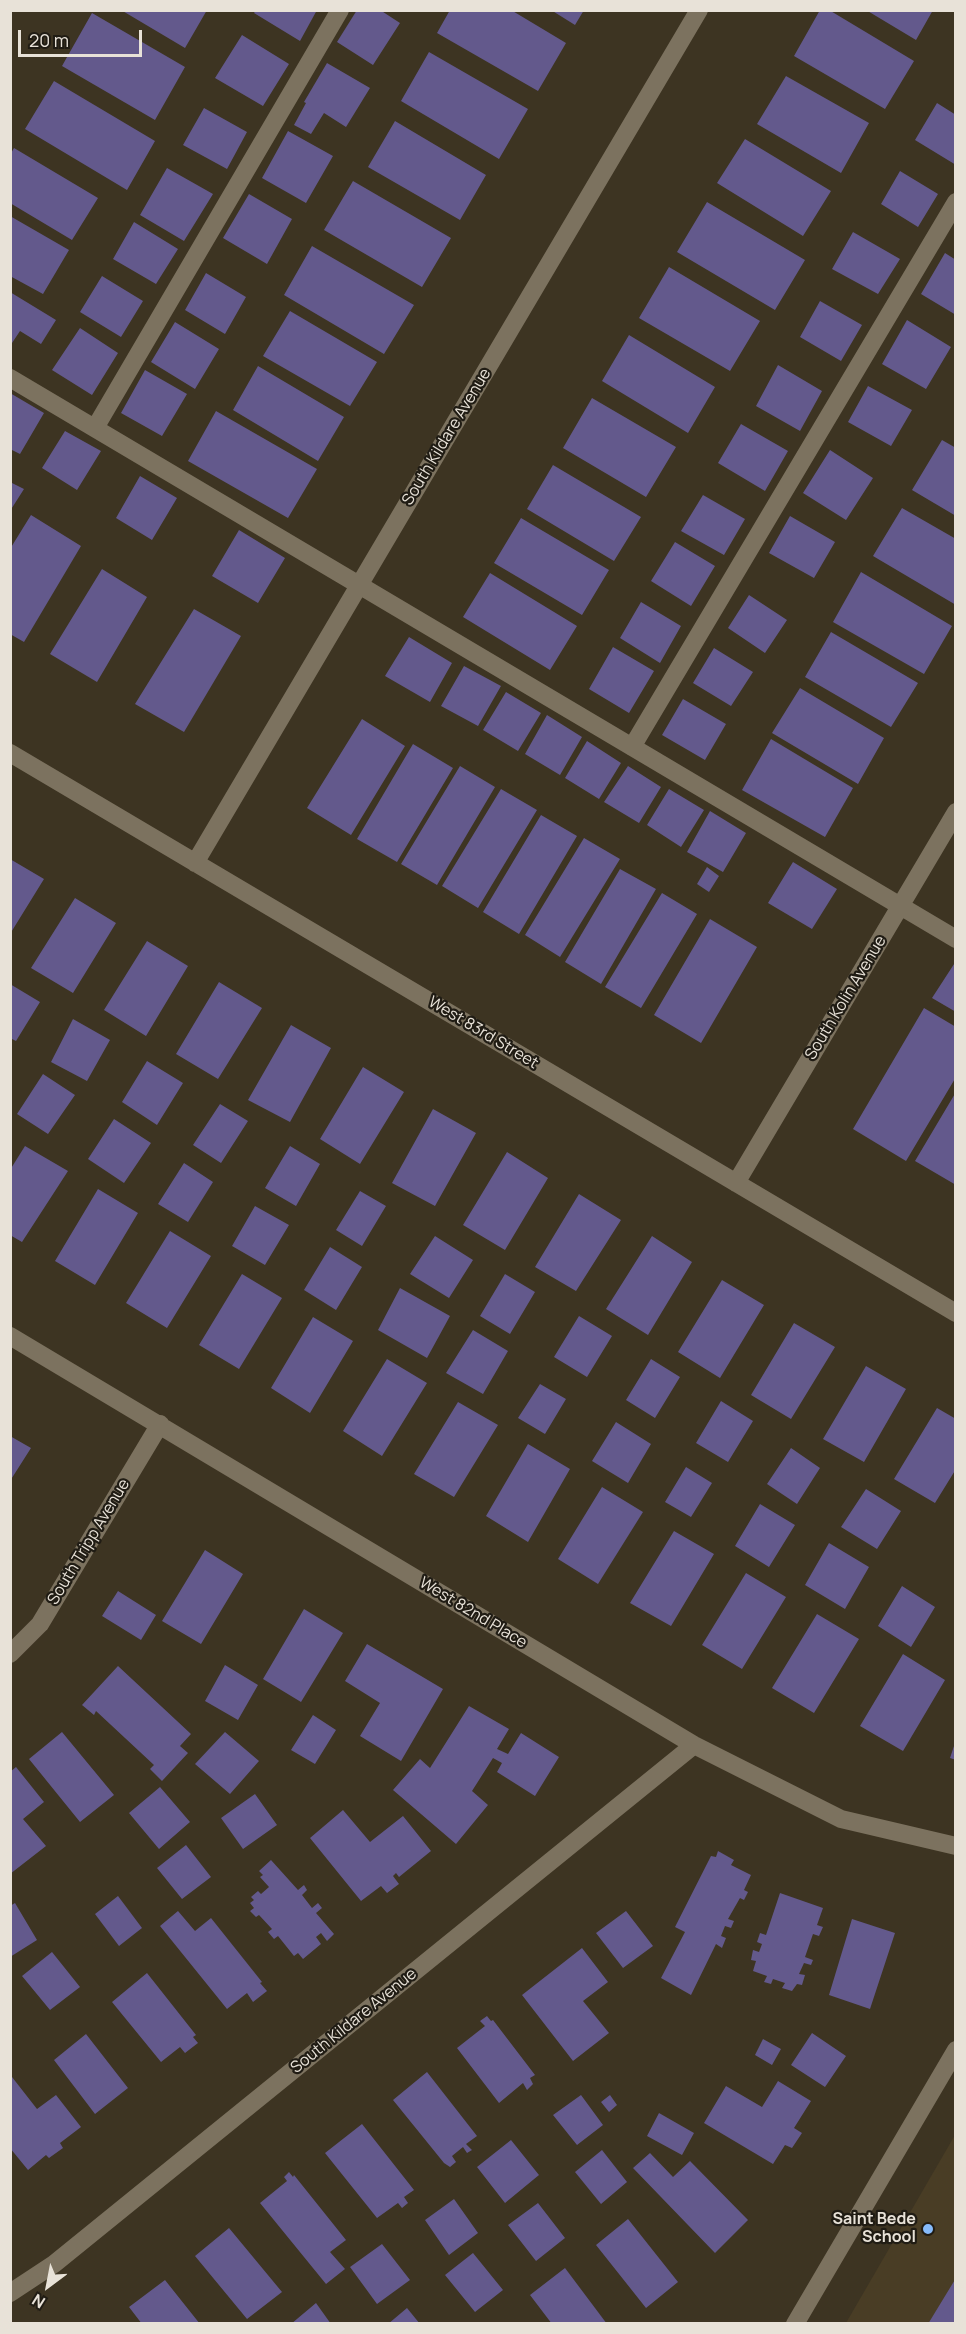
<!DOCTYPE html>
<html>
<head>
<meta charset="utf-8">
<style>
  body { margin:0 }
  #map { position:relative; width:966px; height:2334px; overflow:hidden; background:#3d3422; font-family:Manrope,sans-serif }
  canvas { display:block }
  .frame { position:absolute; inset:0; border:12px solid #e8e2d8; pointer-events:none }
  .north { position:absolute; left:18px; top:2256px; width:60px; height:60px; -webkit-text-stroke:4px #201c14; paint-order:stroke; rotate:212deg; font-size:16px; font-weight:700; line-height:24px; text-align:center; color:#e8e2d8 }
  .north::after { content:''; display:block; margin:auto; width:21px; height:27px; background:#e8e2d8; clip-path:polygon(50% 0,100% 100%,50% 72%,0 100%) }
  .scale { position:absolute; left:18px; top:30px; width:124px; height:27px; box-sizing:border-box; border:3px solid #e8e2d8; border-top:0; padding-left:8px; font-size:18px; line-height:21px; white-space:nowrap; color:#e8e2d8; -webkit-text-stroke:4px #201c14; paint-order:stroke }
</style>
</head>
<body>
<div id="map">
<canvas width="966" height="2334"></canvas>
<div class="frame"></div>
<div class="north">N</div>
<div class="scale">20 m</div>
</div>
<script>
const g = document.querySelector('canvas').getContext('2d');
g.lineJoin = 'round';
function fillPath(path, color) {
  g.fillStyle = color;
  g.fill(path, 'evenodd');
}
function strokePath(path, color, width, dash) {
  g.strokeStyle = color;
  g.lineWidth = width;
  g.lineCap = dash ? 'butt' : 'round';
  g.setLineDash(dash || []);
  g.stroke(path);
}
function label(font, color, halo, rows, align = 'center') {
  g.font = font + ' Manrope,sans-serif';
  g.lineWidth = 4.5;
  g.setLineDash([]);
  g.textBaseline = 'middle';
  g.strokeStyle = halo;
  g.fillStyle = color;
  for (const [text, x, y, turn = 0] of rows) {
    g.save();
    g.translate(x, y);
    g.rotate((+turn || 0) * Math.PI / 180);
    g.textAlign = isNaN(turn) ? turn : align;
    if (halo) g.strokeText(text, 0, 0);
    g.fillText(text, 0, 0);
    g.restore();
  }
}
fillPath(new Path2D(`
  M955 2135V2323H846Z`), '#493d25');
fillPath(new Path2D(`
  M121 10H207L185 48Z
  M256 10H317L300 41 254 13Z
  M357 10H380L400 23 373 65 337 42Z
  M450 10H511L566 43 538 91 437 33Z
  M551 10H584L575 25Z
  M820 10H829L914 61 885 109 794 56Z
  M866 10H933L916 40Z
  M92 13 185 67 155 120 62 66Z
  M242 35 289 64 263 106 215 78Z
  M429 52 528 109 499 159 401 101Z
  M327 63 370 88 346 127 324 113 311 134 294 125 306 103 304 102Z
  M786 76 869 123 841 173 757 124Z
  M54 81 155 141 127 190 25 129Z
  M937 103 956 115V165L915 140Z
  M204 108 247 132 227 169 183 145Z
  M395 121 486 175 460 220 368 167Z
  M288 131 333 156 306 203 262 178Z
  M745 139 831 191 803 236 717 183Z
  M14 148 98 198 72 240 10 203V155Z
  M167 168 213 194 184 241 140 215Z
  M900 171 938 194 918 227 881 204Z
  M353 181 451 238 422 287 324 230Z
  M249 194 292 219 267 264 223 238Z
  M707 202 805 260 775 310 677 252Z
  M10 216 69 250 43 294 10 276Z
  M134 222 178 249 156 284 113 259Z
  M853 232 900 259 878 294 832 269Z
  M312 246 414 305 384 354 284 295Z
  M945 253 956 260V315L921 294Z
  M669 267 760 321 730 371 639 318Z
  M206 273 246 297 225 334 185 310Z
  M102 276 143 301 121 337 80 312Z
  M10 292 56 320 41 344 20 331 10 346Z
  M820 301 862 325 841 361 800 337Z
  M290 311 377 362 350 406 263 356Z
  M907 320 951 347 926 389 882 364Z
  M175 322 219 349 195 389 151 362Z
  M80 328 118 353 92 395 52 370Z
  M629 335 715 387 688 433 602 381Z
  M778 365 822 391 800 431 756 406Z
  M258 366 344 417 318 461 233 410Z
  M145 370 187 394 162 436 121 413Z
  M868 386 912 410 891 446 848 422Z
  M10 393 44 413 20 454 10 449Z
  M592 398 676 447 646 497 563 448Z
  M216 411 317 469 288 518 188 461Z
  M741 424 788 451 765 491 718 463Z
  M65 431 101 451 77 490 42 468Z
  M942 440 956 448V516L912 490Z
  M830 450 873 478 846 520 803 493Z
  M553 465 641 517 614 561 527 509Z
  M140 476 177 498 152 540 116 518Z
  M10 482 24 489 10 511Z
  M703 495 745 519 724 555 681 531Z
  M902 508 956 539V605L873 556Z
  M31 515 81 546 24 642 10 634V549Z
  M790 516 835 542 814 578 769 553Z
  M521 518 609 570 582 615 494 563Z
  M239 530 285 558 258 603 212 576Z
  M675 542 715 566 691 606 651 581Z
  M102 569 147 597 97 682 50 654Z
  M861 572 952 626 924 674 833 622Z
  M490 573 577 626 550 670 463 617Z
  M749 595 787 620 765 653 728 628Z
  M641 602 681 626 660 663 620 638Z
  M194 609 241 636 184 732 135 704Z
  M831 632 918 683 891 727 805 677Z
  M409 637 452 663 430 702 385 676Z
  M613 647 654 671 629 713 589 689Z
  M714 648 753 672 731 706 693 683Z
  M464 666 501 686 478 726 441 706Z
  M800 688 884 738 858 784 772 733Z
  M506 692 541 713 518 751 483 730Z
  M683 699 726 724 705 760 662 735Z
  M547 715 582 737 560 775 525 754Z
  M362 719 405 746 351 835 307 808Z
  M771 739 853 788 825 837 742 790Z
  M587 741 621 763 599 799 565 778Z
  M413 744 453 768 397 862 357 839Z
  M460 766 495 787 437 885 401 864Z
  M628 766 661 787 639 823 604 802Z
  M501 789 537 810 478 908 442 886Z
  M669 789 704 810 681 847 647 825Z
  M710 811 746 833 723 872 687 852Z
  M541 815 577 836 519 934 483 912Z
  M584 838 620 859 560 957 525 935Z
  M10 859 44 879 10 934Z
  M793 862 837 889 812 929 768 903Z
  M707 867 719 876 709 892 697 884Z
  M620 869 656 889 601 984 565 962Z
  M662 893 697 914 641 1008 605 987Z
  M75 898 116 923 73 993 31 968Z
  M710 919 757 947 701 1043 654 1015Z
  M147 941 188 966 146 1036 104 1010Z
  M956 961V1012L932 998Z
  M219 982 262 1008 218 1079 176 1054Z
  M10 984 40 1002 16 1041 10 1038Z
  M924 1008 956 1027V1077L906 1161 853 1129Z
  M73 1019 110 1040 87 1081 51 1062Z
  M291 1025 331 1048 290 1122 248 1100Z
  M147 1061 183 1083 157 1125 122 1102Z
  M363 1067 404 1092 360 1164 320 1139Z
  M43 1074 75 1095 48 1134 17 1114Z
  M956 1092V1185L915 1161Z
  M220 1104 248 1121 221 1163 193 1145Z
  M433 1109 476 1133 435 1206 392 1183Z
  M114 1119 151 1143 124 1183 88 1159Z
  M25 1146 68 1171 22 1242 10 1235V1170Z
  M290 1146 320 1164 296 1206 265 1188Z
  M507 1152 548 1178 505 1250 463 1225Z
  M184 1163 213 1182 188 1222 158 1204Z
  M98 1189 138 1213 95 1285 55 1261Z
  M360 1191 386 1206 362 1246 336 1230Z
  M579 1194 621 1220 576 1291 535 1267Z
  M255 1206 289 1225 265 1265 232 1246Z
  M170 1231 211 1256 167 1328 126 1303Z
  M435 1236 473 1260 449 1298 410 1274Z
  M652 1236 692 1262 648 1335 606 1309Z
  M330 1247 362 1267 336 1310 304 1290Z
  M242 1274 282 1298 239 1369 199 1345Z
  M505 1274 535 1292 510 1334 480 1316Z
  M722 1280 764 1305 720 1378 678 1352Z
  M400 1288 450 1316 427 1358 378 1330Z
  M579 1316 612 1336 587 1377 554 1357Z
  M313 1317 353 1341 310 1413 271 1388Z
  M794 1323 835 1347 791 1419 751 1395Z
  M473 1330 508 1351 483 1394 446 1373Z
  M387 1359 427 1383 382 1456 343 1431Z
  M651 1359 680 1377 655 1418 626 1400Z
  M866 1366 906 1389 864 1462 823 1439Z
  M540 1384 566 1399 545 1434 518 1418Z
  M721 1401 753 1421 728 1462 696 1443Z
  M458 1402 498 1425 454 1497 414 1474Z
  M937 1408 956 1419V1469L935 1503 894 1479Z
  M616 1422 651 1444 628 1483 592 1461Z
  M10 1436 31 1448 10 1481Z
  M528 1444 570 1469 528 1542 486 1516Z
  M791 1448 820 1468 797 1504 767 1484Z
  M686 1467 712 1483 691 1517 665 1502Z
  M602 1487 643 1512 598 1584 558 1559Z
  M866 1489 901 1511 877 1549 841 1527Z
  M760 1504 795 1525 769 1567 735 1546Z
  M674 1531 714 1554 671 1626 630 1603Z
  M829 1543 869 1567 845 1609 805 1585Z
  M205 1550 243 1574 201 1644 162 1621Z
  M746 1573 786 1597 742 1669 702 1645Z
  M902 1586 935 1607 911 1647 878 1626Z
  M118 1591 156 1615 141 1640 102 1616Z
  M304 1609 343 1633 301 1702 263 1679Z
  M817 1614 859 1639 814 1713 772 1688Z
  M367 1644 443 1689 401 1761 360 1736 380 1703 345 1681Z
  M903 1654 945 1680 903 1751 860 1726Z
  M225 1665 258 1685 238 1720 205 1701Z
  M118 1666 191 1734 180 1746 188 1753 162 1781 150 1769 154 1765 96 1711 94 1715 82 1705Z
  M469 1706 509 1729 497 1749 508 1754 521 1733 559 1757 535 1796 497 1772 502 1763 493 1758 472 1791 488 1805 456 1844 393 1790 420 1759 430 1768Z
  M313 1715 336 1730 315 1764 291 1750Z
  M62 1732 114 1795 80 1822 29 1759Z
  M225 1732 259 1761 230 1794 195 1764Z
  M955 1743H956V1760L950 1758Z
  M16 1767 44 1802 23 1819 46 1846 10 1874V1772Z
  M160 1787 190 1822 159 1849 129 1813Z
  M255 1794 277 1825 243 1849 221 1818Z
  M343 1810 370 1842 403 1816 431 1851 399 1877 396 1873 393 1876 399 1884 387 1893 381 1886 361 1901 310 1838Z
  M186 1845 211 1877 182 1899 157 1868Z
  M718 1851 734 1860 731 1865 751 1875 744 1890 748 1892 744 1900 740 1898 728 1919 734 1921 731 1928 725 1926 721 1936 726 1938 722 1948 716 1944 691 1995 661 1978 685 1932 675 1927 711 1856 716 1857Z
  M271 1860 298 1890 304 1885 307 1890 302 1895 312 1908 318 1903 322 1908 316 1913 334 1934 327 1941 321 1933 316 1937 321 1944 303 1959 298 1953 294 1956 278 1936 274 1939 268 1932 272 1929 259 1915 256 1917 250 1911 254 1908 250 1903 254 1900 251 1897 258 1891 261 1894 269 1887 260 1877 263 1875 259 1871Z
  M780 1893 823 1908 817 1925 823 1927 819 1936 813 1934 805 1957 813 1960 811 1965 804 1963 799 1974 805 1975 802 1985 797 1984 792 1991 782 1988 785 1983 773 1979 771 1984 764 1982 767 1976 753 1971 756 1961 751 1960 753 1950 759 1952 762 1944 757 1942 760 1933 766 1935Z
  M118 1896 142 1928 119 1946 95 1914Z
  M15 1903 37 1940 10 1957V1906Z
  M178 1911 195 1931 211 1918 262 1982 260 1983 267 1991 253 2002 247 1993 227 2009 160 1926Z
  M626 1911 653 1946 623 1968 596 1933Z
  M852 1919 895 1933 870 2009 829 1995Z
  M582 1948 608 1982 583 2001 609 2033 573 2061 522 1995Z
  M52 1952 80 1987 50 2010 22 1976Z
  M147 1973 196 2035 193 2037 198 2043 185 2053 180 2047 161 2062 112 2002Z
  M487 2016 491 2021 493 2020 535 2075 530 2078 533 2084 527 2090 523 2083 499 2103 457 2048 485 2026 480 2021Z
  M812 2033 846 2056 825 2087 791 2065Z
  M86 2034 128 2088 95 2114 54 2060Z
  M763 2039 781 2049 772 2065 755 2055Z
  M427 2072 477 2136 466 2144 472 2150 467 2153 463 2147 452 2156 456 2162 450 2167 444 2163 393 2100Z
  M12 2077 37 2109 56 2095 81 2127 60 2143 63 2148 49 2158 46 2155 28 2170 10 2148V2078Z
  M778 2081 811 2101 794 2128 802 2133 792 2148 785 2145 773 2164 704 2123 726 2086 762 2107Z
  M581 2095 603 2125 577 2145 553 2115Z
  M610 2095 617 2105 609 2112 601 2102Z
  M659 2113 694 2133 682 2155 647 2136Z
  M362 2124 414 2190 404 2197 408 2203 402 2208 398 2203 377 2218 325 2153Z
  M511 2140 539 2175 505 2203 477 2167Z
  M602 2150 627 2182 601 2204 575 2172Z
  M650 2153 673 2177 690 2161 748 2220 715 2253 633 2168Z
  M289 2172 293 2177 294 2175 346 2240 330 2252 345 2269 326 2284 260 2203 287 2181 284 2177Z
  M454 2199 478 2233 449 2255 425 2220Z
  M538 2203 565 2238 536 2261 508 2225Z
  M628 2219 678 2282 646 2308 596 2245Z
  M229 2228 282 2292 247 2319 195 2256Z
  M382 2244 410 2280 377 2304 350 2267Z
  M473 2253 503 2290 475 2312 445 2275Z
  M565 2268 607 2324H552L530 2295Z
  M956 2278V2324H928Z
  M165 2280 200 2324H142L129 2307Z
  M316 2303 331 2324H291Z
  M407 2308 420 2324H388Z`), '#63598c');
strokePath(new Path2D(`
  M10 378 956 939
  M95 428 340 10
  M632 747 956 202
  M10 753 956 1313
  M195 863 699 10
  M736 1183 956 812
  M10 1336 694 1745 841 1819 956 1846
  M10 1654 40 1624 160 1424
  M10 2293 54 2264 694 1745
  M795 2324 956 2050`), '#7c725f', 18);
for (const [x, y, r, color] of [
  [928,2229,6,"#86bbfb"]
]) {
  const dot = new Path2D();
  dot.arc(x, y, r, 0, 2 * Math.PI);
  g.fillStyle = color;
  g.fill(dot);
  strokePath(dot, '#201c14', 2);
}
label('16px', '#e8e2d8', '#201c14', [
  ["South Kildare Avenue",447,437,-59],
  ["South Kolin Avenue",846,998,-59],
  ["West 83rd Street",483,1033,31],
  ["South Tripp Avenue",89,1542,-59],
  ["West 82nd Place",473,1613,31],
  ["South Kildare Avenue",354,2021,-39]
]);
label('bold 16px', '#e8e2d8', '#201c14', [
  ["Saint Bede",916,2220],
  ["School",916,2238]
], 'right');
</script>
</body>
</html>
